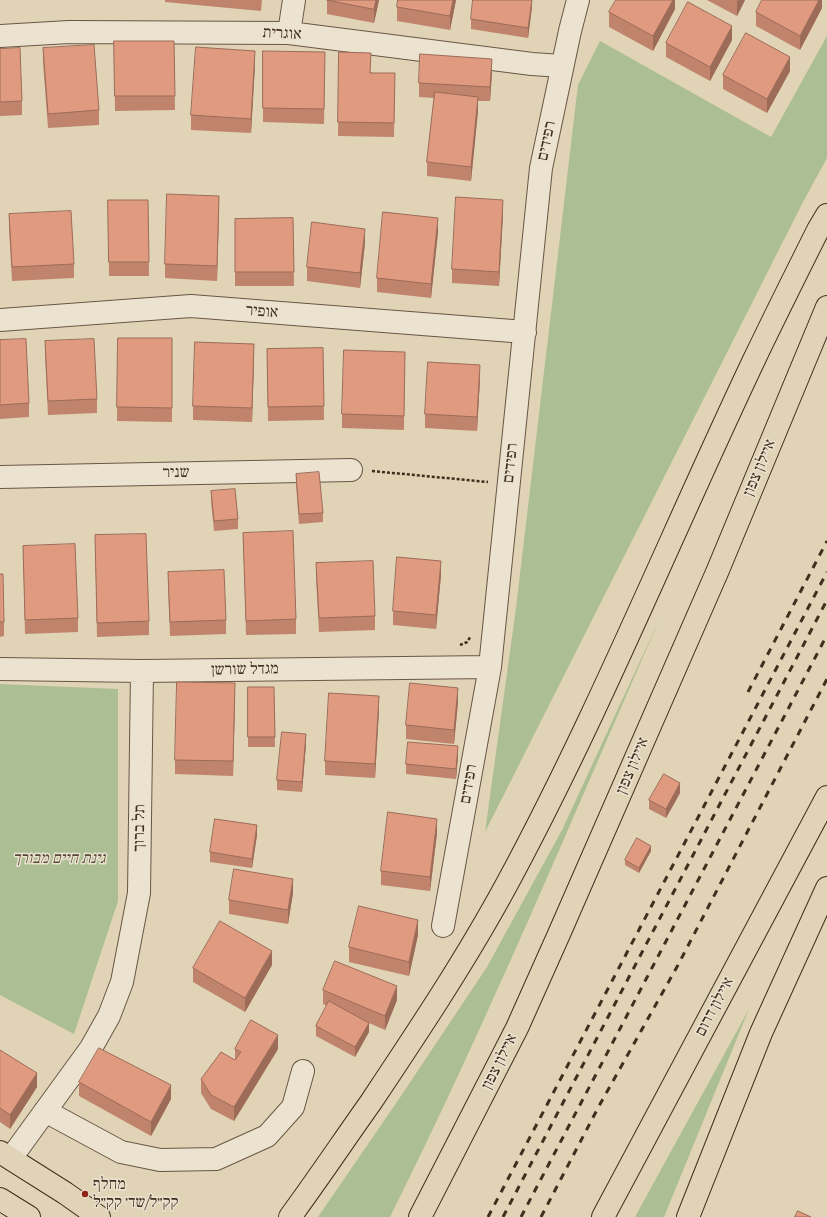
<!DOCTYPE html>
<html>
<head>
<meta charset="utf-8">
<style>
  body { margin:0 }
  canvas { display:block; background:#e1d3b6 }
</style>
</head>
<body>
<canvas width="827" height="1217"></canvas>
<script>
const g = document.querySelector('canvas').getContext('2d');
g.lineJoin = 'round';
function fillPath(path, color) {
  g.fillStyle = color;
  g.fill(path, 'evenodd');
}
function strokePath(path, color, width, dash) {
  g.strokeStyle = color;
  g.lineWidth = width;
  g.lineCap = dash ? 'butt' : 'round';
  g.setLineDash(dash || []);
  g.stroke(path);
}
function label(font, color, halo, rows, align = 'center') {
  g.font = font + ' "IM FELL Great Primer","Frank Ruhl Libre",serif';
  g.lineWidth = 3;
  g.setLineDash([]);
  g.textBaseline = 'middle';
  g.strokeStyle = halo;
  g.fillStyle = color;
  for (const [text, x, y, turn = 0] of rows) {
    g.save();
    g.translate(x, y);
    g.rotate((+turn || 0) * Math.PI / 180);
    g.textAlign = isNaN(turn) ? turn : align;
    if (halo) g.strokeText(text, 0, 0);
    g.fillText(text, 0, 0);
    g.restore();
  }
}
fillPath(new Path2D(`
  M827 36V158L804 200 485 832 516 608 578 85 600 41 771 137Z
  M660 618C572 819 488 1021 390 1217H318L401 1096 487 967 562 830Z
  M0 684 118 689V901L74 1034 0 995Z
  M749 1009 664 1217H635Z`), '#acbe93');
const minor = new Path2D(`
  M289 33 294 0
  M0 36 69 32 289 33 532 64 562 66
  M0 320 191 306 525 332
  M0 477 351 470
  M0 669 142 671 490 667
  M443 926 490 667 541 168 570 31 578 0
  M45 1111 121 1152 160 1160 216 1159 267 1136 293 1107 303 1071
  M11 1158 91 1048 109 1016 122 982 139 893 142 671`);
const major = new Path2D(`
  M0 1152 65 1193 99 1217
  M0 1199 29 1217`);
const highway = new Path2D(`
  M290 1217C318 1179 344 1140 371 1102 419 1030 467 958 508 882 599 713 671 535 753 362 774 318 796 274 818 230L827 215
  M420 1217 517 1028 559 934 718 570 827 307
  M603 1217 827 797
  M688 1217 761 1033 827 888`);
strokePath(minor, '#685745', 24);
strokePath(major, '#402e1f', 24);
strokePath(highway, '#402e1f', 24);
strokePath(new Path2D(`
  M372 471 488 482
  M460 645 467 642 471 636`), '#402e1f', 2.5, [3, 2]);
strokePath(minor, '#ece2d0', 22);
strokePath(major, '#e1d3b6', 22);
strokePath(highway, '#e1d3b6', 22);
strokePath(new Path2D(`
  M748 692 827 541
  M488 1217 827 572
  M503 1217 827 600
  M521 1217 827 635
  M541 1217 599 1106 678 965 827 679`), '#402e1f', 3, [7, 7]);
fillPath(new Path2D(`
  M165 0H262L261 11 165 2Z
  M327 0H379L374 23 327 14Z
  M456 0 450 30 397 21V7Z
  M532 0V7L528 38 471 29V19Z
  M675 0V9L653 51 609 27V12Z
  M707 0H745L737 16Z
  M822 0V8L800 50 756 26V12Z
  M732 40 710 81 666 57V43Z
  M114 41H174L175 110 115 111Z
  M43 48 99 110V125L48 128 43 62Z
  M0 49 22 101V115L0 116Z
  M263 51 325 66 324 124 263 122Z
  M339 52 395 87 394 137 338 136Z
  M255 65 251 133 191 130V115Z
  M790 71 767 113 723 89V75Z
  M492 73 490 101H478V111L471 181 427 176V162L434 98 419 97V83Z
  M108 200H148L149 276H109Z
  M219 210 217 281 165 278V264Z
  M9 214 74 264V278L12 281 9 228Z
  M503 214 499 286 452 283V269Z
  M293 218 294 286H235V219Z
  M438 232 431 298 377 292V278Z
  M365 243 360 288 307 281V267Z
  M118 338H172V422L117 421Z
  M0 340 29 403V417L0 419Z
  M45 341 97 399V413L48 415 45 355Z
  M323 348 324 420 268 421 267 349Z
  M405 352 404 430 342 428V414Z
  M254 358 252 422 193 420V406Z
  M480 379 477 431 425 428V414Z
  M296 474 323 513V522L299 524 296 484Z
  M211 491 238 519V529L214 531 211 501Z
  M243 533 296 619V634L246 635Z
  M95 535 149 621V635L97 637Z
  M23 546 78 618V632L25 634Z
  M316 563 375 616V630L319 632 316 578Z
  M168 572 226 620V634L170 636 168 586Z
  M0 574 4 622V636L0 637Z
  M441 575 436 629 393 625V611Z
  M248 687H274L275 747H248Z
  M235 697 233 776 175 774V760Z
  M458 702 454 744 406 739V725Z
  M379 710 375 778 325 775V761Z
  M306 744 302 792 277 790V780Z
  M458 756 456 779 406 774V764Z
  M680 793 666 818 649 809V800Z
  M437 833 430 891 381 885V871Z
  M257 835 252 868 210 862V852Z
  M651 851 639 873 625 865V860Z
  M293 893 288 924 229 914V900Z
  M418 935 409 976 349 962V947Z
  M272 965 245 1012 193 982V968Z
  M323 990 397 1000 385 1030 369 1023V1032L355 1057 316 1036V1026L327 1006 323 1004Z
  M235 1049H278L234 1121 211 1109 201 1093V1079L235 1060Z
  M0 1050 37 1087 10 1129 0 1122Z
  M79 1082 171 1099 151 1136 79 1096Z`), '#c0846d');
fillPath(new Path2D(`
  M376 0H379L374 23V9Z
  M453 0H456L450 30V16Z
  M532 0V7L528 38V28Z
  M673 0H675V9L653 51V36Z
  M738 0H745L737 16V2Z
  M819 0H822V8L800 50V36Z
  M732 26V40L710 81V67Z
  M255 51V65L251 133V119Z
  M790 57V71L767 113V99Z
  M492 59V73L490 101V87Z
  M478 97V111L471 181V167Z
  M219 196V210L217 281V266Z
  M503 200V214L499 286V272Z
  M438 218V232L431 298V284Z
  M365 229V243L360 288V273Z
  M254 344V358L252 422V408Z
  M480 365V379L477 431V417Z
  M441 561V575L436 629V615Z
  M235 683V697L233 776V761Z
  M458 688V702L454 744V730Z
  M379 696V710L375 778V764Z
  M306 734V744L302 792V782Z
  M458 746V756L456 779V769Z
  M680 783V793L666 818V809Z
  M437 819V833L430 891V877Z
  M257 825V835L252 868V859Z
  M651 846V851L639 873V868Z
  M293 879V893L288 924V910Z
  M418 920V935L409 976V962Z
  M272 951V965L245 1012V998Z
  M397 986V1000L385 1030V1016Z
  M369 1023V1032L355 1057V1047Z
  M278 1035V1049L234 1121V1107Z
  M37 1073V1087L10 1129V1115Z
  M171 1085V1099L151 1136V1122Z`), '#9c6c59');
const building = new Path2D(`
  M327 0H376L374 9Z
  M398 0H453L450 16 397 7Z
  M473 0H532L528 28 471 19Z
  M616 0H673L653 36 609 12Z
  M762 0H819L800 36 756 12Z
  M688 2 732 26 710 67 666 43Z
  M746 33 790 57 767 99 723 75Z
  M114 41H174L175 96H115Z
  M94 45 99 110 48 114 43 48Z
  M196 47 255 51 251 119 191 115Z
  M20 48 22 101 0 102V49Z
  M263 51 325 52 324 109 263 108Z
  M339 52 371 53 370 73H395L394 123 338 122Z
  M420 54 492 59 490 87 419 83Z
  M435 92 478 97 471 167 427 162Z
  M167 194 219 196 217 266 165 264Z
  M456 197 503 200 499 272 452 269Z
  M108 200H148L149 262H109Z
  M71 211 74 264 12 267 9 214Z
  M383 212 438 218 431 284 377 278Z
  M293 218 294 272H235V219Z
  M312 222 365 229 360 273 307 267Z
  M118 338H172V408L117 407Z
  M26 339 29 403 0 405V340Z
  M94 339 97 399 48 401 45 341Z
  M195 342 254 344 252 408 193 406Z
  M323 348 324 406 268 407 267 349Z
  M344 350 405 352 404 416 342 414Z
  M428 362 480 365 477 417 425 414Z
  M319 472 323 513 299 514 296 474Z
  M235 489 238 519 214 521 211 491Z
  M293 531 296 619 246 621 243 533Z
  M146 534 149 621 97 623 95 535Z
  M75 544 78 618 25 620 23 546Z
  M397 557 441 561 436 615 393 611Z
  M373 561 375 616 319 618 316 563Z
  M224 570 226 620 170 622 168 572Z
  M0 574H3L4 622H0Z
  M177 682 235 683 233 761 175 760Z
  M410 683 458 688 454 730 406 725Z
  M248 687H274L275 737H248Z
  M329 693 379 696 375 764 325 761Z
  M282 732 306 734 302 782 277 780Z
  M408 742 458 746 456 769 406 764Z
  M664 774 680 783 666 809 649 800Z
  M388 812 437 819 430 877 381 871Z
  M215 819 257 825 252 859 210 852Z
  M637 838 651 846 639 868 625 860Z
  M234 869 293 879 288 910 229 900Z
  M359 906 418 920 409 962 349 947Z
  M220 921 272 951 245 998 193 968Z
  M335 961 397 986 385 1016 323 990Z
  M329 1001 369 1023 355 1047 316 1026Z
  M251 1020 278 1035 234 1107 211 1095 201 1079 221 1052 235 1060 241 1052 235 1049Z
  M99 1048 171 1085 151 1122 79 1082Z
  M0 1050 37 1073 10 1115 0 1108Z
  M798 1211 811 1217H795Z`);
fillPath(building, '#df9a7f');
strokePath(building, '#9c6c59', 1);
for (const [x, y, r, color] of [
  [85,1194,4,"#8f2418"]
]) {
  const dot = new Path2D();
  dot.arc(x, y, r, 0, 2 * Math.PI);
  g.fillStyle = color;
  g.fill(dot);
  strokePath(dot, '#ece2d0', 1.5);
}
label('16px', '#402e1f', '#ece2d0', [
  ["אוגרית",282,34,3],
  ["רפידים",547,141,-78],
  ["אופיר",262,312,4],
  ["רפידים",511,463,-84],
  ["איילון צפון",760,468,-67],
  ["שניר",176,473,-1],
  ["מגדל שורשן",245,670,-1],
  ["איילון צפון",633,766,-67],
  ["רפידים",469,784,-80],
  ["תל ברוך",140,828,-89],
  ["איילון דרום",715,1007,-62],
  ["איילון צפון",500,1062,-63]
]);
label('italic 16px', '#564b36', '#ece2d0', [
  ["גינת חיים מבורך",59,859]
]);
label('16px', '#402e1f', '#ece2d0', [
  ["מחלף",93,1185],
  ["קק״ל/שד׳ קק״ל",93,1203]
], 'left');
</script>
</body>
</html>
